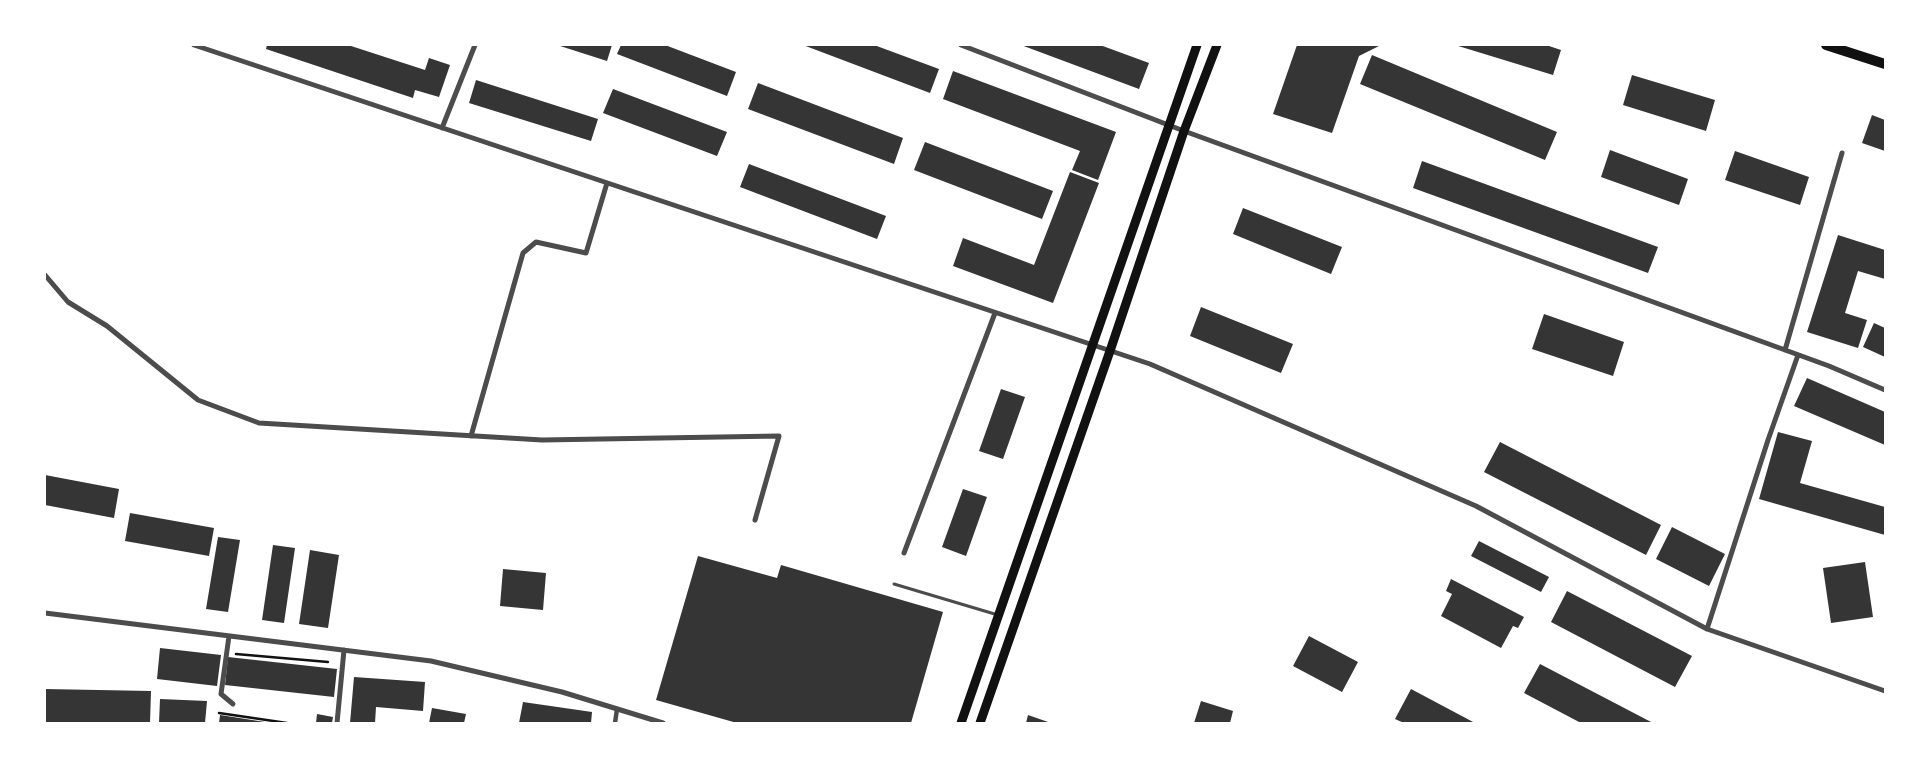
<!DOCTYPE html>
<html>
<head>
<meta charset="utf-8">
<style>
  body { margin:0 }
  #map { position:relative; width:1930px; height:768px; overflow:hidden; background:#fff; font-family:"Golos Text",sans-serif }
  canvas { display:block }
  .frame { position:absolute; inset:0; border:46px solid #fff; pointer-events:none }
</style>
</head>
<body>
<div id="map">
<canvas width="1930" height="768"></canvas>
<div class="frame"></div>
</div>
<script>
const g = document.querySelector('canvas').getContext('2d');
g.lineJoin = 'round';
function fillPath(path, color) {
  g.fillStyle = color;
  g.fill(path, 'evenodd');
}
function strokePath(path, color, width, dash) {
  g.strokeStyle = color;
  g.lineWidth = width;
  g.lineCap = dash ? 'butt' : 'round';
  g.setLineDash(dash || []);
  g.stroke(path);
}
fillPath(new Path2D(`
  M267 45H348L425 70 429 58 450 65 439 97 415 90 413 98 266 49Z
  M557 45H612L607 61Z
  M621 45H665L736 72 727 96 617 54Z
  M803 45H874L939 69 930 93Z
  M1021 45H1100L1149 63 1139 89Z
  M1297 45H1381L1359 56 1332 133 1273 114Z
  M1455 45H1546L1561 50 1553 75Z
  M1372 55 1557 132 1545 160 1360 84Z
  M953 71 1116 132 1098 180 1072 170 1080 151 943 99Z
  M1632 75 1715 100 1706 131 1623 105Z
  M476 80 598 119 591 141 469 103Z
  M758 83 903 138 894 164 748 109Z
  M613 89 727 132 717 156 603 113Z
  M1872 115 1885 120V151L1862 143Z
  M925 142 1053 191 1042 219 914 170Z
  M1610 150 1688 179 1679 205 1601 177Z
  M1735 151 1809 177 1800 205 1725 180Z
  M1422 161 1658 247 1648 273 1413 188Z
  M749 164 886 216 877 239 740 187Z
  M1070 172 1099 183 1053 303 953 266 963 238 1034 265Z
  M1243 208 1342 247 1331 274 1233 234Z
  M1838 235 1885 250V279L1858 271 1845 313 1867 320 1858 348 1807 332Z
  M1201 307 1293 344 1281 373 1190 336Z
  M1544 314 1624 342 1613 376 1532 349Z
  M1874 323 1885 328V357L1863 347Z
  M1807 378 1885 412V445L1794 406Z
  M1001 389 1025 397 1003 459 979 451Z
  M1778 432 1812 441 1800 483 1885 507V535L1759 499Z
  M1500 442 1661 525 1646 555 1484 472Z
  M45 475 119 489 114 518 45 505Z
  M963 489 987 497 966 556 942 547Z
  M130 513 214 528 209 556 125 541Z
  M1672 527 1725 554 1709 586 1656 559Z
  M218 537 240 540 228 612 206 609Z
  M1479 541 1549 577 1541 592 1471 556Z
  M273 545 295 548 284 623 262 620Z
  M310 550 339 555 328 628 299 624Z
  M698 556 777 578 781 565 943 612 911 723H737L656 700Z
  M1865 562 1873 617 1831 623 1823 568Z
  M503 569 546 573 543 610 500 606Z
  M1451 579 1524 617 1518 628 1513 626 1501 648 1441 616 1452 594 1446 591Z
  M1567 591 1692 656 1675 687 1551 622Z
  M1309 636 1358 662 1342 692 1293 666Z
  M160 648 221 655 217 686 157 679Z
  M228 657 337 669 334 697 225 685Z
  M1540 664 1653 723H1581L1524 693Z
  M354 677 425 682 423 711 376 707 375 723H350Z
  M45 689 151 691 150 723H45Z
  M1411 689 1475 723H1404L1395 719Z
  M160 699 207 701 205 723H159Z
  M1201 701 1233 711 1230 723H1194Z
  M523 702 592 712 591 723H519Z
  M432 708 466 714 464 723H429Z
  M317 714 333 717 332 723H316Z
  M220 715 265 722V723H219Z
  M1028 715 1051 723H1026Z`), '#353535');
strokePath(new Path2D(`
  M236 654 328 662
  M219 713 287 723`), '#111', 2.5);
strokePath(new Path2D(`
  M894 584 998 615`), '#4c4c4c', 3);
strokePath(new Path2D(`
  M615 723 617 709`), '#4c4c4c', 4.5);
strokePath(new Path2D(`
  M194 45 1150 364 1476 506 1707 629 1885 691
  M961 45 1184 131 1829 366 1885 390
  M442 128 475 45
  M45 275 68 302 107 326 198 400 259 423 542 440 779 436 755 520
  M1785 350 1842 153
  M471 436 523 253 536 242 586 253 607 183
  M904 553 995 313
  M45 613 431 661 562 692 663 723
  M1707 629 1768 440 1798 355
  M229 636 221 694 233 704
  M337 723 344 650`), '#4c4c4c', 5);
strokePath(new Path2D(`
  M961 723 1197 45
  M980 723 1110 351 1184 131 1217 45`), '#111', 9);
strokePath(new Path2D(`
  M1826 45 1885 64`), '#111', 10);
</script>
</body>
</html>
